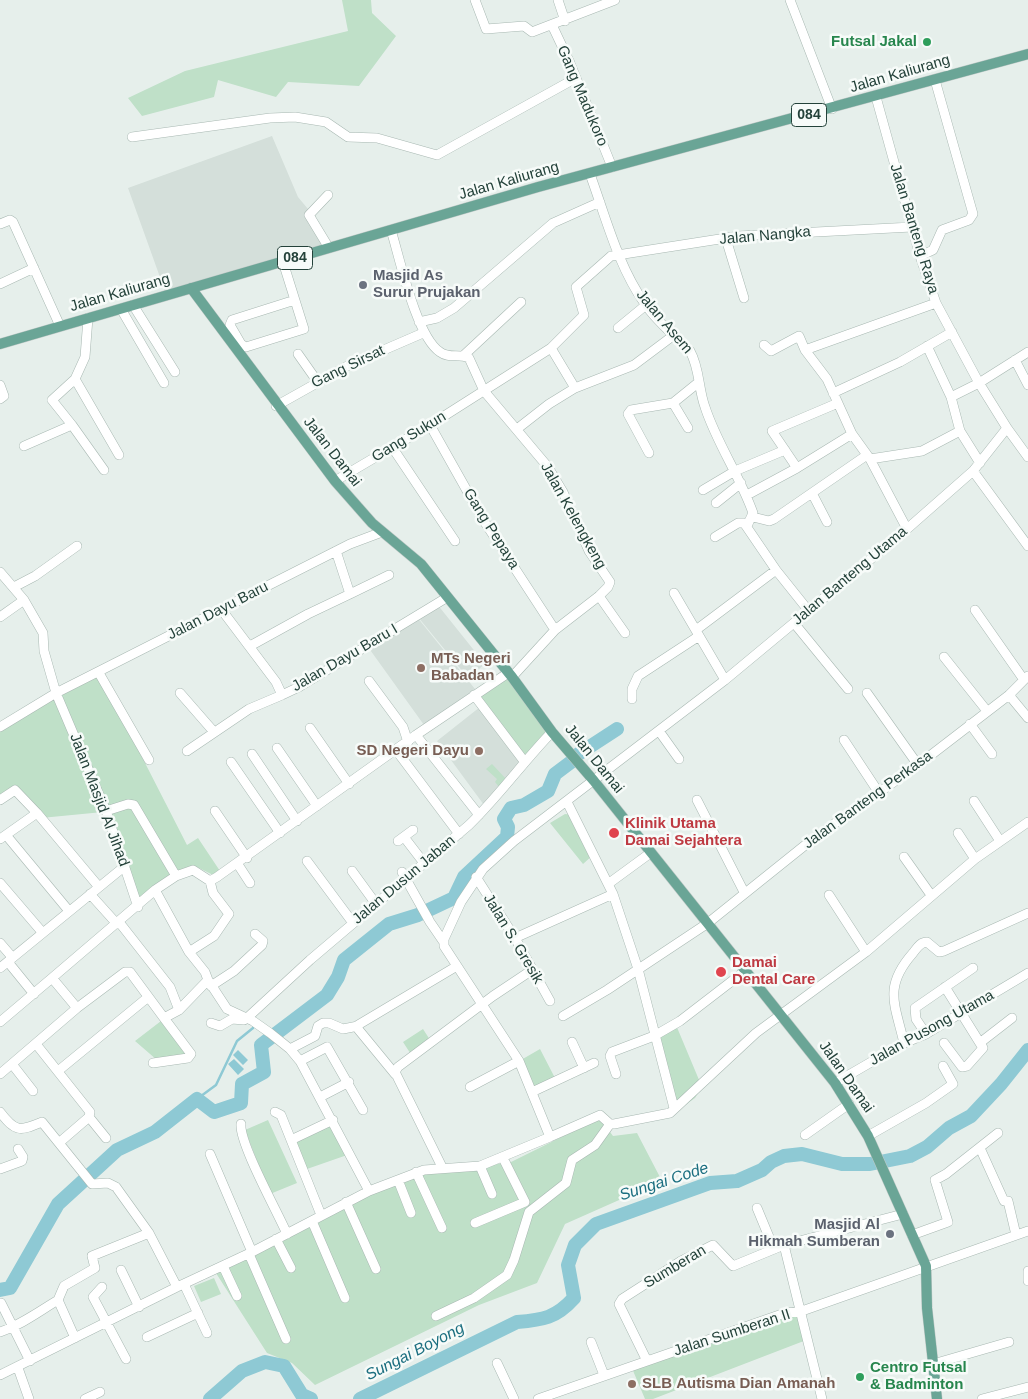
<!DOCTYPE html>
<html>
<head>
<meta charset="utf-8">
<style>
  body { margin:0 }
  canvas { display:block; background:#e6efeb }
</style>
</head>
<body>
<canvas width="1028" height="1399"></canvas>
<script>
const g = document.querySelector('canvas').getContext('2d');
g.lineJoin = 'round';
function fillPath(path, color) {
  g.fillStyle = color;
  g.fill(path, 'evenodd');
}
function strokePath(path, color, width, dash) {
  g.strokeStyle = color;
  g.lineWidth = width;
  g.lineCap = dash ? 'butt' : 'round';
  g.setLineDash(dash || []);
  g.stroke(path);
}
function label(font, color, halo, rows, align = 'center') {
  g.font = font + ' Arial,sans-serif';
  g.lineWidth = 5;
  g.setLineDash([]);
  g.textBaseline = 'middle';
  g.strokeStyle = halo;
  g.fillStyle = color;
  for (const [text, x, y, turn = 0] of rows) {
    g.save();
    g.translate(x, y);
    g.rotate((+turn || 0) * Math.PI / 180);
    g.textAlign = isNaN(turn) ? turn : align;
    if (halo) g.strokeText(text, 0, 0);
    g.fillText(text, 0, 0);
    g.restore();
  }
}
fillPath(new Path2D(`
  M272 136 298 197 313 215 327 246 166 294 128 188Z
  M437 604 485 664 468 678 418 617Z
  M417 617 475 689 424 725 368 647Z
  M480 707 520 761 506 782 484 805 437 741Z`), '#d4dfda');
fillPath(new Path2D(`
  M342 0H371L372 13 396 36 359 86 288 82 276 97 218 80 214 97 142 116 128 98 185 71 348 31Z
  M99 673 187 845 198 838 220 871 213 875 197 867 155 890 139 905 103 812 41 818 13 791 0 796V726Z
  M508 674 550 733 523 760 475 695Z
  M492 764 507 780 500 788 495 782 497 779 486 769Z
  M565 814 573 815 593 855 583 864 550 823Z
  M161 1021 187 1056 157 1060 135 1041Z
  M676 1025 702 1087 695 1098 674 1113 669 1069 655 1041Z
  M423 1029 434 1046 414 1059 403 1042Z
  M540 1049 555 1078 533 1090 521 1060Z
  M600 1118 613 1136 637 1133 662 1181 565 1224 537 1283 479 1305 315 1385 292 1363 267 1353 214 1270 346 1202 421 1175 511 1162Z
  M268 1120 297 1183 270 1194 245 1130Z
  M333 1120 350 1154 307 1169 293 1139Z
  M214 1278 221 1294 201 1302 194 1286Z
  M802 1311 809 1339 653 1399H645L631 1366Z`), '#bfe0c8');
fillPath(new Path2D(`
  M238 1050 248 1060 243 1065 233 1055Z
  M234 1059 244 1069 238 1075 228 1064Z`), '#8ec9d4');
strokePath(new Path2D(`
  M197 1099 216 1085 237 1041 253 1028 254 1025`), '#8ec9d4', 2.5);
strokePath(new Path2D(`
  M577 755 617 729
  M0 1290 10 1288 58 1204 117 1150 155 1132 197 1099 214 1112 241 1103 242 1084 264 1072 261 1045 327 995 338 977 344 960 389 924 418 915 454 898 464 877 507 837 508 827 504 819 511 808 524 805 548 791 555 774 571 762
  M210 1399 242 1371 265 1362 284 1366 302 1395 311 1399
  M360 1399 517 1322C543 1320 556 1318 574 1298L568 1265 575 1245 596 1224 710 1183 737 1181 762 1170 771 1162 784 1156 802 1154 842 1164H870L910 1156 927 1147 949 1128 971 1116 1001 1084 1028 1050`), '#8ec9d4', 14);
const minor = new Path2D(`
  M475 0 486 29 524 26 532 32 615 0
  M558 0 565 21
  M790 0 832 109
  M552 25 570 63 612 167
  M876 97 920 256 936 303 979 383 951 397 960 431
  M132 137 270 118 295 117 326 122 348 137 377 138 437 155 576 78
  M590 174C606 218 618 266 645 304 657 322 675 336 690 351 700 369 698 388 705 407 717 444 740 476 753 513L747 526
  M328 195 309 215 329 248
  M0 224 10 220 13 222 60 326
  M391 230C400 259 416 336 440 352 449 359 460 353 469 358L484 391 548 467 563 492 589 551 610 582 608 587 599 596 555 630 512 677
  M726 239 744 298
  M920 256 933 250 942 230 969 220 973 214 935 80
  M283 262 304 329 246 347 241 344 230 325 232 320 295 300
  M0 284 34 268
  M133 305 175 372
  M121 309 164 383
  M419 322 437 318 454 308 553 223 600 202
  M618 328 646 305
  M764 345 771 351 799 336 805 350 827 379 852 434 870 459 907 529
  M927 346 951 397
  M551 348 575 388
  M805 350 936 303
  M298 354 317 381
  M463 356 521 302
  M1015 360 1028 385
  M75 379 119 455
  M0 385 4 396 0 399
  M833 393 900 362 952 332
  M673 403 688 428
  M276 406 349 365 423 333
  M72 425 104 470
  M430 425 484 521 555 630
  M1007 428 1028 457
  M517 429 549 404 575 388 634 365 674 335
  M24 446 72 425 52 400 75 379 85 357 88 318
  M392 447 455 541
  M649 453 628 414 631 410 673 403 699 382
  M870 459 922 451 960 431 980 463
  M797 468 772 431 838 403
  M973 471 1028 546
  M335 481 430 425 551 348 584 315 576 287 611 256 739 236 912 227
  M703 490 735 471 785 450
  M812 493 827 522
  M747 495 797 468 852 434
  M716 503 741 483
  M753 517 769 521 774 519 867 455
  M715 537 738 523H744L776 570 808 610
  M0 572 24 600 43 633 44 651 56 693 106 811 138 907
  M14 587 35 576 77 546
  M674 593 725 680
  M350 594 389 575
  M599 596 625 633
  M221 609 276 682 282 695 299 687 446 598
  M975 610 1024 680
  M0 617 24 600
  M794 623 848 689
  M696 630 776 570
  M250 646 308 614 350 594 336 551
  M944 657 987 711
  M99 673 149 760
  M369 681 403 727 408 742
  M180 693 214 732
  M867 693 918 765
  M474 695 524 761
  M1009 695 1028 718
  M632 699V689L638 676 699 636
  M970 724 992 754
  M0 727 56 693 350 544 382 532
  M310 728 349 784
  M659 731 679 759
  M416 735 479 815
  M844 740 879 793
  M277 748 317 806
  M396 750 459 834
  M187 751 249 709 282 695
  M252 754 297 821
  M231 762 280 833
  M0 800 15 790 37 813
  M697 800 744 892
  M974 801 1000 841
  M567 802 613 894 638 969 674 1108
  M215 811 247 858
  M958 833 975 859
  M6 835 69 911
  M404 837 424 863
  M0 839 37 813 99 887
  M398 841 413 830
  M904 857 931 895
  M307 861 353 923
  M237 863 250 883
  M352 871 376 904
  M402 872 430 922 443 941
  M176 876 193 870 210 881 217 877 416 735 508 673
  M476 877 515 938 550 1001
  M0 883 42 932
  M608 884 649 854
  M90 894 117 924
  M829 895 866 952
  M119 922 170 987 179 1010
  M515 938 613 894
  M0 943 12 957
  M189 952 214 936 229 914 213 893 210 881
  M8 962 34 994
  M0 968 125 866
  M52 978 155 890 176 876 134 805 128 804 106 811
  M208 980 227 1009 253 1021 270 1033 290 1049 300 1061 369 1191
  M211 986 234 971 262 945 263 941 255 934
  M563 1016 607 990 708 923 814 838 918 765 1009 695 1028 676
  M0 1022 52 978 77 1008
  M211 1023 220 1026 232 1019 244 1020 247 1018 310 960 469 825C499 796 523 762 552 732
  M926 1034 916 1019 915 1008 973 968
  M572 1042 584 1068
  M981 1042 1012 1018
  M904 1043C895 1004 883 987 913 953 917 948 920 942 927 942L939 952 944 951 1028 913
  M944 1043 962 1067 967 1066 983 1048 945 987
  M36 1044 90 1112 89 1117 60 1142
  M290 1049 315 1036 318 1026 323 1023H329L343 1029 358 1026
  M300 1061 327 1047 363 1110
  M153 1063 188 1058 191 1054 164 1018
  M12 1064 33 1091
  M58 1071 147 998
  M0 1074 77 1008 125 972H130L164 1018 179 1010 208 980 205 972 189 952 155 890
  M395 1074 358 1029V1025L457 966
  M616 1074 610 1056 612 1052 654 1036 680 1021 745 971
  M835 1083 904 1043 926 1034 1028 973
  M470 1087 519 1061
  M532 1092 594 1063
  M320 1097 349 1082
  M0 1112C16 1133 20 1131 42 1122L92 1184 108 1183 116 1187 149 1233 177 1287
  M275 1112 281 1115 321 1215
  M89 1117 106 1138
  M241 1124C239 1143 278 1213 287 1234
  M805 1135 849 1104
  M868 1136 926 1103 953 1084 943 1066
  M550 1137 600 1115 610 1124H614L670 1113 756 1033 866 952 975 859 1028 822
  M291 1140 333 1120
  M980 1148 1004 1201H1008L1016 1235
  M210 1154 252 1252
  M480 1166 492 1194
  M442 1167 395 1072 398 1067 493 996 532 970
  M0 1169 22 1161 23 1157 18 1149
  M416 1172 442 1228
  M398 1180 411 1213
  M346 1202 376 1269
  M757 1208 774 1249
  M312 1221 345 1298
  M475 1223 525 1202 503 1158
  M912 1235 948 1222 935 1180 946 1174 998 1133
  M276 1239 291 1268
  M784 1245 822 1399
  M249 1254 286 1339
  M223 1266 237 1296
  M121 1270 139 1307
  M1028 1271V1281
  M184 1284 207 1333
  M102 1287 93 1297 126 1359
  M58 1300 64 1286 95 1268 92 1256 149 1233
  M1 1303 30 1361
  M436 1316 474 1298 507 1275 514 1260 529 1212 566 1183 572 1160 595 1145 610 1124
  M0 1332C21 1325 38 1312 58 1300L75 1338
  M147 1337 198 1313
  M591 1342 604 1375
  M647 1361 619 1304 622 1299 681 1261 713 1245 733 1266 784 1245 903 1214
  M497 1363 514 1399
  M933 1364 1009 1342
  M18 1368 29 1399
  M0 1375 177 1287 252 1252 369 1191 424 1170 480 1166 550 1137 519 1061 444 946V939L461 902 483 869 514 841 725 680 907 529 973 471 1007 428 979 383 1028 352
  M85 1399 100 1392
  M538 1399 785 1313 802 1311 1028 1231
  M982 1399 1028 1387`);
const major = new Path2D(`
  M191 288 335 481 372 523 421 564 512 677 552 732 594 781 835 1083 868 1136 926 1266 927 1308 937 1399
  M0 344 538 187 1028 54`);
strokePath(minor, '#a8b8b2', 10);
strokePath(major, '#c2cac8', 11);
strokePath(minor, '#fff', 9);
strokePath(major, '#6aa596', 10);
for (const [x, y, r, color] of [
  [927,42,5,"#2e9e5b"],
  [363,285,5,"#6b7280"],
  [421,668,5,"#8d6e63"],
  [479,751,5,"#8d6e63"],
  [614,833,6,"#e0444e"],
  [721,972,6,"#e0444e"],
  [890,1234,5,"#6b7280"],
  [860,1377,5,"#2e9e5b"],
  [632,1384,5,"#8d6e63"]
]) {
  const dot = new Path2D();
  dot.arc(x, y, r, 0, 2 * Math.PI);
  g.fillStyle = color;
  g.fill(dot);
  strokePath(dot, '#f7fbf9', 2);
}
for (const [x, y, w] of [
  [809,115,35],
  [295,258,35]
]) {
  const box = new Path2D();
  box.roundRect(x - w / 2, y - 11.5, w, 23, 4);
  g.fillStyle = '#f7fbf9';
  g.fill(box);
  strokePath(box, '#24423a', 1);
}
label('bold 14px', '#24423a', null, [
  ["084",809,115],
  ["084",295,258]
]);
label('bold 15px', '#27864d', '#f7fbf9', [
  ["Futsal Jakal",917,42],
  ["Centro Futsal",870,1368,"left"],
  ["& Badminton",870,1385,"left"]
], 'right');
label('15px', '#24423a', '#f7fbf9', [
  ["Jalan Kaliurang",900,74,-16],
  ["Gang Madukoro",582,96,67],
  ["Jalan Kaliurang",509,181,-16],
  ["Jalan Banteng Raya",914,229,73],
  ["Jalan Nangka",765,236,-5],
  ["Jalan Kaliurang",120,293,-16],
  ["Jalan Asem",664,322,50],
  ["Gang Sirsat",348,367,-26],
  ["Gang Sukun",409,437,-31],
  ["Jalan Damai",332,452,52],
  ["Jalan Kelengkeng",573,516,61],
  ["Gang Pepaya",491,529,58],
  ["Jalan Banteng Utama",850,576,-40],
  ["Jalan Dayu Baru",218,611,-27],
  ["Jalan Dayu Baru I",345,658,-30],
  ["Jalan Damai",594,759,51],
  ["Jalan Masjid Al Jihad",99,800,69],
  ["Jalan Banteng Perkasa",868,800,-36],
  ["Jalan Dusun Jaban",404,880,-40],
  ["Jalan S. Gresik",513,939,59],
  ["Jalan Pusong Utama",932,1028,-29],
  ["Jalan Damai",846,1077,55],
  ["Sumberan",675,1267,-31],
  ["Jalan Sumberan II",732,1333,-18]
]);
label('bold 15px', '#5b616d', '#f7fbf9', [
  ["Masjid As",373,276],
  ["Surur Prujakan",373,293],
  ["Masjid Al",880,1225,"right"],
  ["Hikmah Sumberan",880,1242,"right"]
], 'left');
label('bold 15px', '#785e54', '#f7fbf9', [
  ["MTs Negeri",431,659],
  ["Babadan",431,676],
  ["SD Negeri Dayu",469,751,"right"],
  ["SLB Autisma Dian Amanah",642,1384]
], 'left');
label('bold 15px', '#be3a42', '#f7fbf9', [
  ["Klinik Utama",625,824],
  ["Damai Sejahtera",625,841],
  ["Damai",732,963],
  ["Dental Care",732,980]
], 'left');
label('italic 16px', '#1c6f80', '#f7fbf9', [
  ["Sungai Code",664,1182,-18],
  ["Sungai Boyong",415,1352,-27]
]);
</script>
</body>
</html>
